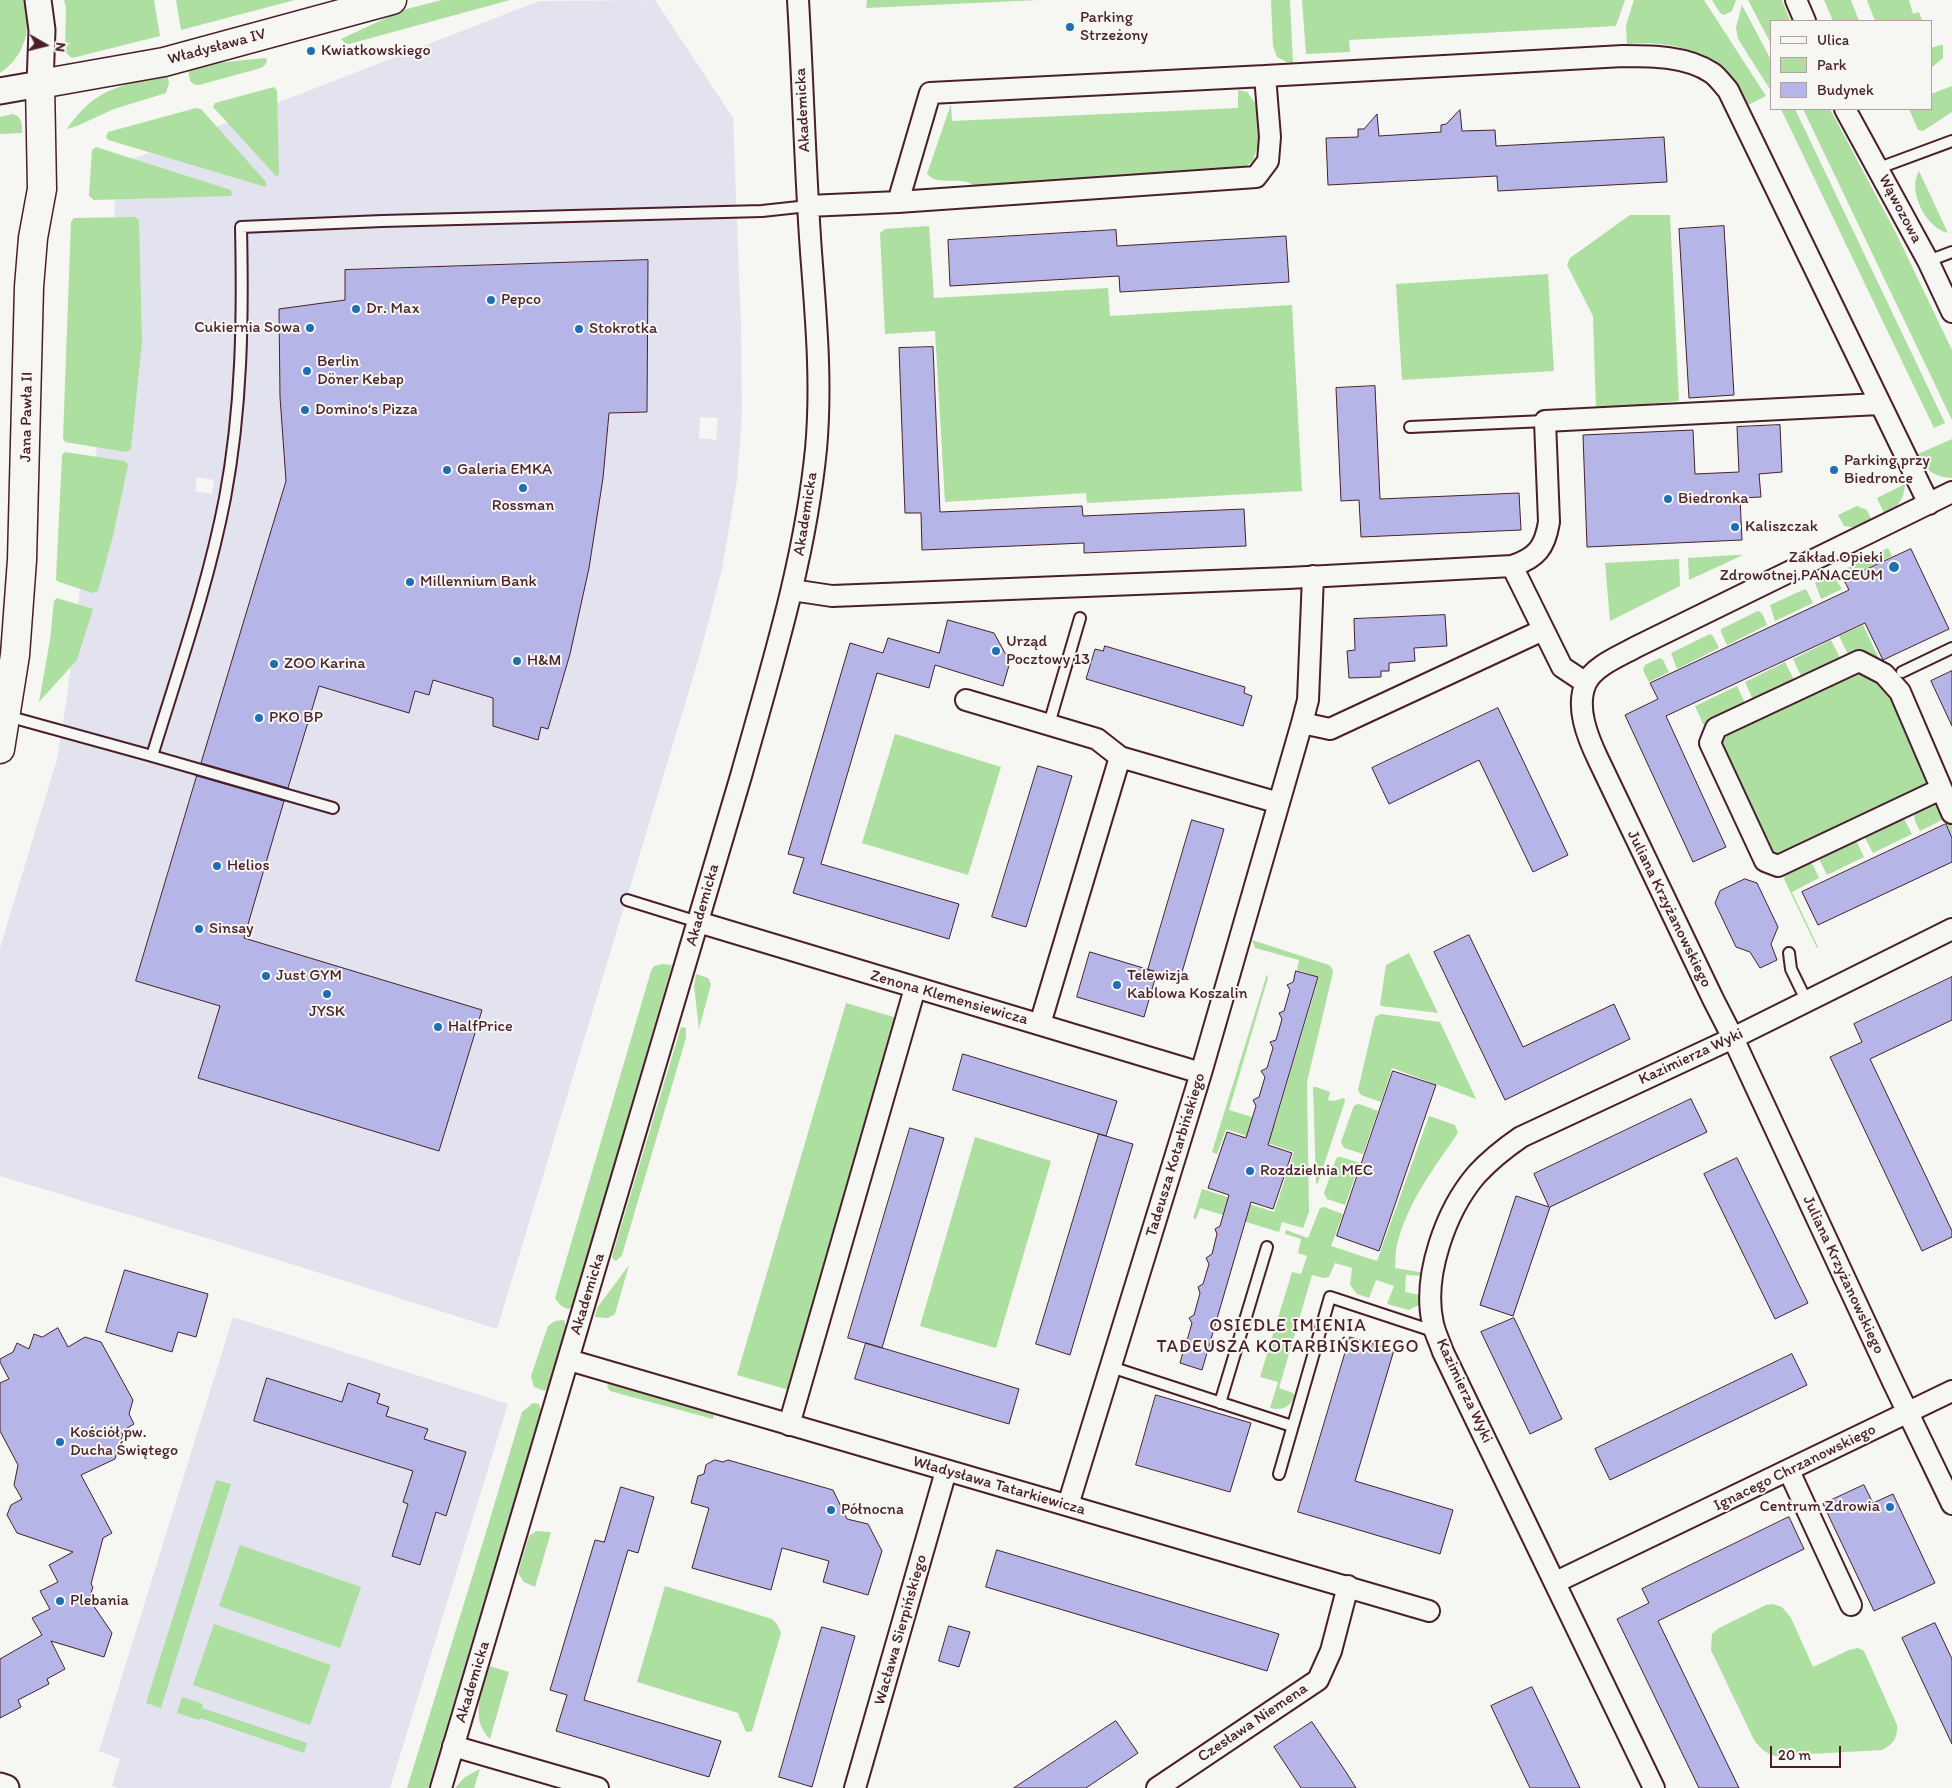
<!DOCTYPE html>
<html>
<head>
<meta charset="utf-8">
<style>
  body { margin:0 }
  #map { position:relative; width:1952px; height:1788px; overflow:hidden; background:#f6f6f2; font-family:Itim,sans-serif }
  canvas { display:block }
  .legend { position:absolute; left:1770px; top:20px; width:162px; height:90px; box-sizing:border-box; background:#f6f6f2; border:1px solid #b1a0a2; margin:0; padding:6px 9px; list-style:none; font-size:15px; color:#4a1f2b }
  .legend li { display:flex; align-items:center; gap:10px; height:25px }
  .legend b { width:25px; border:1px solid #b1a0a2 }
  .north { position:absolute; left:20px; top:20px; width:50px; height:50px; -webkit-text-stroke:4px #f6f6f2; paint-order:stroke; rotate:98deg; font-size:14px; font-weight:700; line-height:20px; text-align:center; color:#4a1f2b }
  .north::after { content:''; display:block; margin:auto; width:18px; height:22px; background:#4a1f2b; clip-path:polygon(50% 0,100% 100%,50% 72%,0 100%) }
  .scale { position:absolute; left:1770px; top:1746px; width:71px; height:22px; box-sizing:border-box; border:2px solid #4a1f2b; border-top:0; padding-left:6px; font-size:15px; line-height:18px; white-space:nowrap; color:#4a1f2b; -webkit-text-stroke:4px #f6f6f2; paint-order:stroke }
</style>
</head>
<body>
<div id="map">
<canvas width="1952" height="1788"></canvas>
<ul class="legend">
<li><b style="height:6px;background:#f6f6f2"></b>Ulica</li>
<li><b style="height:14px;background:#addfa1"></b>Park</li>
<li><b style="height:14px;background:#b5b6e7"></b>Budynek</li>
</ul>
<div class="north">N</div>
<div class="scale">20 m</div>
</div>
<script>
const g = document.querySelector('canvas').getContext('2d');
g.lineJoin = 'round';
function fillPath(path, color) {
  g.fillStyle = color;
  g.fill(path, 'evenodd');
}
function strokePath(path, color, width, dash) {
  g.strokeStyle = color;
  g.lineWidth = width;
  g.lineCap = dash ? 'butt' : 'round';
  g.setLineDash(dash || []);
  g.stroke(path);
}
function label(font, color, halo, rows, align = 'center') {
  g.font = font + ' Itim,sans-serif';
  g.lineWidth = 4;
  g.setLineDash([]);
  g.textBaseline = 'middle';
  g.strokeStyle = halo;
  g.fillStyle = color;
  for (const [text, x, y, turn = 0] of rows) {
    g.save();
    g.translate(x, y);
    g.rotate((+turn || 0) * Math.PI / 180);
    g.textAlign = isNaN(turn) ? turn : align;
    if (halo) g.strokeText(text, 0, 0);
    g.fillText(text, 0, 0);
    g.restore();
  }
}
fillPath(new Path2D(`
  M655 0 733 118 741 326 742 414 737 481 722 569 700 654 497 1329 253 1252 0 1176V948L57 759 67 697 96 457 118 165 539 1ZM700 417 718 418 716 440 699 438ZM197 477 214 480 212 494 195 491Z
  M233 1317 508 1404 390 1788H119L112 1786 120 1759 99 1751Z`), '#e2e3ef');
fillPath(new Path2D(`
  M0 0H25C32 29 25 56 0 73Z
  M64 0H154L160 36 72 58 65 52 66 7Z
  M176 0H295L181 30Z
  M442 0H510L349 44 345 43 341 39 403 10Z
  M867 0H1039L866 8Z
  M1271 0H1290L1293 63 1287 62 1277 57 1273 46Z
  M1302 0H1625L1616 26 1349 40 1350 52 1306 54Z
  M1634 0H1704L1766 96 1748 105C1742 96 1737 87 1730 79 1705 47 1665 41 1627 44L1626 25Z
  M1712 0H1736L1732 11 1724 15 1720 13Z
  M1748 0H1782L1790 21H1771V44Z
  M1824 0H1851L1859 21H1833Z
  M1867 0H1909L1913 14 1919 12 1922 21H1875Z
  M1742 5 1771 60V91L1738 39 1736 27Z
  M1941 45H1943V58L1931 68V48Z
  M265 58 267 59 266 64 261 68 199 85H195L190 81 188 69 207 64Z
  M167 74 169 83 166 93 114 109 77 126 67 129C97 86 120 87 167 74Z
  M1952 86V112L1923 131 1918 130 1909 109H1931V94Z
  M274 87 277 90 279 175 276 176 213 107 215 103Z
  M1238 90 1247 92 1256 104 1260 139 1253 161 1242 169 976 187C961 174 940 188 927 174L951 104 952 121 1238 108Z
  M196 108 201 109 266 182V187L108 140 106 137 108 132Z
  M1781 109H1795L1945 423 1934 428Z
  M1803 109H1830L1896 233 1952 350V420Z
  M13 114C22 117 22 123 22 133L0 134V117Z
  M96 147 231 190 232 196 94 200 89 196 92 150Z
  M1919 171 1948 233C1926 228 1907 191 1919 171Z
  M1630 215H1670L1679 401 1596 409 1593 316 1567 265 1570 258Z
  M135 217 139 220 142 342 131 449 126 452 65 442 63 438 71 222 74 218Z
  M929 226 934 298 1108 288 1110 316 1292 305 1302 491 1087 503 1086 493 945 502 935 331 885 334 880 233 885 229Z
  M1548 274 1554 371 1402 380 1396 284Z
  M1952 439V478C1933 477 1926 470 1918 454Z
  M65 452 125 461 128 465 113 536 98 591 93 593 59 582 56 580 62 455Z
  M1905 484C1904 500 1898 507 1885 515L1877 498Z
  M1857 506 1867 510 1871 519 1870 523 1857 528 1844 526 1838 515Z
  M1888 548 1892 556 1843 580 1841 571Z
  M1735 555H1743L1689 580 1688 558Z
  M1679 559 1680 586 1610 621 1605 563Z
  M1833 575 1842 589 1821 599 1815 583Z
  M1805 589 1807 591 1813 603 1775 621 1770 605Z
  M57 598 93 609 77 660 39 702 50 640 54 601Z
  M1758 611 1762 613 1767 625 1727 645 1721 632V629Z
  M1863 625 1881 663 1848 654 1839 636Z
  M1710 634 1713 636 1719 648 1677 669 1671 653Z
  M1831 640 1840 658 1839 661 1805 678 1801 676 1793 659Z
  M1660 658 1663 660 1669 672 1649 682 1643 670 1645 665Z
  M1785 662 1794 680 1793 683 1753 700 1745 682Z
  M1860 669 1889 688 1933 785 1780 858 1773 855 1720 743 1724 734Z
  M1737 686 1745 703V706L1706 725 1703 724 1695 706Z
  M895 734 1001 767 968 875 862 843Z
  M1937 801 1952 815V836L1944 819 1920 831 1915 821 1914 812Z
  M1903 817 1912 834 1873 853 1864 836Z
  M1856 840 1864 857 1827 875 1818 857Z
  M1807 861 1813 865 1819 878 1792 892 1818 947 1817 948 1784 879 1786 872Z
  M1252 940 1329 965 1332 968 1333 972 1307 1082 1309 1212 1303 1228 1282 1222 1279 1232 1200 1208 1196 1219 1193 1218 1202 1189 1274 1212 1294 1152 1226 1129 1217 1154 1212 1152 1267 974 1268 978 1229 1110 1275 1124 1319 977 1297 970 1299 960 1255 948Z
  M1409 953 1438 1013 1382 1006 1380 1005 1386 965Z
  M662 964 672 965 572 1307 569 1309C562 1308 559 1304 555 1298L651 971 654 966Z
  M696 974 708 978 711 984 699 1029 694 986Z
  M846 1003 897 1018 789 1390 737 1375Z
  M1381 1014 1440 1022 1476 1099 1392 1068 1381 1102 1361 1095 1358 1090 1375 1017Z
  M681 1027 686 1028V1038L622 1255 616 1261 612 1258 613 1253Z
  M1313 1087H1316L1330 1092 1328 1100 1334 1101 1344 1098 1345 1101 1318 1183 1316 1184Z
  M1359 1104 1378 1111 1363 1154 1344 1148 1341 1142 1353 1108 1355 1105Z
  M1429 1116 1455 1125 1458 1133C1434 1168 1407 1203 1397 1245 1395 1252 1396 1261 1395 1268L1425 1273 1423 1276 1406 1275 1405 1292 1420 1295 1421 1301 1419 1305 1409 1310 1387 1304 1394 1286 1376 1280 1369 1298 1357 1294 1350 1285 1352 1268 1335 1263 1329 1277 1324 1278 1312 1275 1279 1388 1293 1393 1295 1396C1290 1407 1282 1411 1270 1408L1278 1382 1260 1377 1292 1272 1301 1274 1307 1256 1298 1253 1301 1239 1285 1234 1286 1230 1308 1238 1320 1208 1324 1207 1343 1214 1331 1246 1377 1261Z
  M975 1137 1051 1161 996 1348 920 1326Z
  M1338 1157H1341L1360 1163 1345 1205 1327 1199 1324 1193 1336 1159Z
  M629 1265 615 1314 608 1318 595 1317 597 1308Z
  M564 1320 566 1326 548 1387 545 1391 534 1387 531 1376 548 1326 555 1321Z
  M608 1384 714 1415 713 1419 610 1391 607 1387Z
  M533 1403 539 1404 541 1410 428 1788H407L487 1529 522 1412Z
  M216 1480 231 1484 161 1708 146 1703Z
  M536 1531 551 1532 535 1587 524 1582 518 1573 529 1536Z
  M240 1545 361 1587 340 1648 219 1606Z
  M665 1586 772 1619 777 1624 781 1633 752 1731 746 1732 738 1713 637 1682Z
  M1772 1604 1782 1607 1791 1618 1813 1667 1849 1650 1858 1648 1864 1651 1897 1725C1898 1738 1893 1744 1882 1750L1775 1756C1765 1753 1760 1748 1754 1740L1711 1650 1712 1634 1719 1628 1766 1605Z
  M214 1624 331 1665 310 1725 193 1685Z
  M490 1666 509 1672 490 1739C469 1719 482 1689 490 1666Z
  M182 1697 203 1704 202 1708 307 1743 304 1753 200 1718 199 1720 177 1713Z
  M480 1769 474 1788H455L465 1777Z`), '#addfa1');
const building = new Path2D(`
  M1460 110 1462 131 1495 130 1496 146 1664 137 1667 182 1498 191 1497 176 1328 185 1326 138 1358 137V129H1364L1377 114 1379 136 1441 132V125L1446 124Z
  M1724 226 1734 395 1689 398 1679 229Z
  M1116 230 1117 246 1286 236 1289 282 1120 292 1119 276 950 286 948 240Z
  M648 260 647 412 609 413 603 478 589 568 570 654 548 729 541 727 538 740 493 726V698L433 680 429 695 415 691 409 713 319 686 288 788 201 763 286 481 280 397 279 309 345 300V270Z
  M933 347 940 512 1082 506 1083 516 1244 509 1246 546 1084 553V543L922 550 921 513H905L899 348Z
  M1375 386 1380 499 1519 493 1521 530 1361 537 1359 500 1341 501 1336 388Z
  M1780 425 1782 472 1759 474 1761 497 1740 498 1742 540 1587 547 1583 435 1693 430 1695 474 1739 472 1737 427Z
  M1911 549 1949 629 1883 660 1865 623 1666 716 1726 847 1693 862 1625 715 1658 699 1650 683 1849 590 1844 580Z
  M1445 615 1447 646 1414 648 1415 661 1389 663V671H1381V677L1349 678 1347 651 1355 650 1354 619Z
  M948 620 994 633 1010 662 1003 686 935 665 929 688 877 673 821 864 959 904 949 939 793 893 804 858 788 854 850 643 883 653 888 638 939 653Z
  M1105 646 1245 687 1244 693 1252 696 1243 726 1086 679 1095 649 1103 651Z
  M1952 671V726L1931 681Z
  M1498 708 1568 855 1533 872 1479 760 1389 804 1372 768Z
  M1038 766 1072 776 1026 927 992 917Z
  M197 776 284 801 244 938 482 1010 439 1151 198 1078 220 1006 136 981Z
  M1192 820 1224 829 1180 979 1148 970Z
  M1946 824 1952 838V862L1818 925 1802 892Z
  M1745 879 1757 883 1778 927 1771 944 1777 960 1760 968 1750 952 1736 947 1715 903 1720 891Z
  M1469 935 1523 1047 1614 1004 1630 1039 1505 1100 1434 952Z
  M1090 952 1157 972 1144 1017 1077 997Z
  M1296 971 1318 977 1268 1145 1292 1153 1273 1209 1251 1202 1202 1370 1180 1363 1183 1352 1180 1347 1186 1344 1192 1323 1189 1318 1194 1315 1200 1293 1198 1287 1203 1284 1209 1264 1206 1258 1212 1254 1217 1234 1215 1229 1220 1226 1229 1195 1208 1188 1227 1132 1246 1138 1256 1106 1253 1100 1259 1097 1265 1077 1261 1071 1267 1068 1273 1048 1270 1042 1276 1040 1282 1019 1279 1013 1284 1011 1290 990 1287 985 1293 982Z
  M1952 977V1020L1870 1059 1952 1231V1237L1922 1251 1830 1057 1862 1042 1854 1024Z
  M963 1054 1117 1101 1106 1136 953 1090Z
  M1393 1071 1436 1085 1379 1251 1337 1236Z
  M1691 1099 1707 1132 1550 1207 1513 1316 1480 1305 1516 1196 1549 1207 1534 1174Z
  M910 1128 944 1138 882 1348 848 1338Z
  M1099 1134 1133 1144 1070 1355 1036 1344Z
  M1737 1158 1808 1303 1775 1319 1704 1174Z
  M125 1270 208 1294 196 1337 178 1332 172 1352 106 1332Z
  M1514 1318 1562 1419 1530 1434 1481 1332Z
  M58 1328 68 1347 85 1337 101 1342 133 1400 129 1414 134 1424 124 1430 115 1459 81 1475 112 1533 103 1538 91 1584 93 1587 89 1599 112 1633 104 1657 51 1641 65 1669 47 1679 49 1684 18 1700 21 1707 0 1718V1659L42 1635 32 1618 50 1609 40 1591 58 1582 49 1565 73 1552 17 1533 7 1515 11 1505 22 1499 14 1485 18 1465 0 1431V1383L9 1379 0 1362V1359L13 1352 17 1343 29 1349 34 1334 42 1337Z
  M1350 1337 1394 1350 1355 1481 1453 1510 1440 1554 1298 1512Z
  M866 1343 1019 1389 1009 1424 855 1379Z
  M1792 1354 1807 1385 1610 1480 1595 1449Z
  M267 1378 342 1402 348 1383 380 1394 377 1403 389 1407 386 1416 428 1429 424 1439 466 1452 446 1516 436 1512 420 1565 392 1556 408 1504 403 1502 413 1471 254 1421Z
  M1156 1395 1251 1423 1230 1492 1136 1465Z
  M715 1460 723 1462 728 1460 833 1490 847 1519 868 1524 882 1551 868 1595 823 1582 829 1561 782 1548 771 1590 692 1568 709 1508 691 1503 698 1476 704 1474 706 1465Z
  M1864 1485 1873 1503 1893 1494 1935 1583 1874 1611 1823 1504Z
  M621 1487 654 1497 638 1553 628 1550 584 1700 721 1741 709 1777 556 1731 567 1695 550 1690 595 1540 604 1542Z
  M1789 1517 1804 1549 1658 1621 1739 1788H1699L1617 1619 1649 1603 1642 1589Z
  M997 1550 1279 1634 1267 1671 986 1587Z
  M1935 1623 1952 1659V1744L1902 1638Z
  M949 1626 970 1632 959 1667 939 1661Z
  M822 1627 855 1636 812 1787 779 1777Z
  M1532 1687 1547 1718 1580 1788H1530L1510 1746 1491 1706Z
  M1116 1721 1138 1753 1086 1788H1014Z
  M1312 1722 1346 1772 1356 1788H1301L1274 1747Z`);
fillPath(building, '#b5b6e7');
strokePath(building, '#4a1f2b', 1);
const service = new Path2D(`
  M1879 168 1952 141
  M1928 261 1952 252
  M1410 427 1545 421
  M1902 672 1952 648
  M7 716 152 756C178 671 208 586 225 498 242 408 243 318 241 227L382 221 762 211 808 206
  M1049 724 1080 618
  M152 756 333 808
  M627 900 698 922
  M1789 953 1791 969 1807 1002
  M1111 1367 1292 1426
  M1220 1403 1267 1247
  M1279 1474 1330 1297 1436 1332`);
const minor = new Path2D(`
  M1796 0 1805 21
  M1845 109 1928 261 1952 312
  M898 202 1256 177 1268 161 1270 137 1265 76
  M808 206 898 202 930 93 1265 76 1623 56C1652 56 1687 56 1712 73 1718 77 1723 85 1728 90L1929 504
  M1952 492 1636 647C1620 656 1594 666 1586 683 1575 707 1588 738 1598 759L1713 999 1733 1038 1893 1382 1952 1504
  M1512 566 1562 667 1586 683
  M792 590 832 596 1288 578 1512 566C1537 558 1545 547 1549 522L1545 421 1879 404
  M966 700 1097 739 1120 757 1279 803
  M1302 723 1330 729 1543 630
  M1941 789 1778 866 1765 861 1710 743 1716 728 1859 661 1884 674 1900 692 1952 813
  M698 922 1201 1073
  M1040 1024 1120 757
  M569 1360 1429 1611
  M789 1425 915 988
  M1789 1471 1851 1605
  M1068 1505 1201 1073 1302 723 1308 700 1313 576
  M1556 1582 1952 1391
  M453 1746 598 1788
  M441 1788 741 776C771 668 805 561 816 449 822 383 816 318 811 252 805 168 803 84 798 0
  M855 1788 946 1471
  M1157 1788 1318 1680 1331 1651 1348 1586
  M1654 1788 1443 1352C1440 1343 1435 1333 1433 1324 1422 1276 1446 1210 1477 1174 1490 1160 1505 1148 1521 1137L1733 1038 1952 929`);
const tertiary = new Path2D(`
  M0 91 40 84 42 30 38 0
  M0 1786 6 1788`);
const secondary = new Path2D(`
  M0 749 15 655 22 560 29 287 33 238 42 189 40 84 164 62 392 0`);
strokePath(service, '#4a1f2b', 14);
strokePath(minor, '#4a1f2b', 24);
strokePath(tertiary, '#4a1f2b', 29);
strokePath(secondary, '#4a1f2b', 31);
strokePath(service, '#f6f6f2', 10);
strokePath(minor, '#f6f6f2', 20);
strokePath(tertiary, '#f6f6f2', 25);
strokePath(secondary, '#f6f6f2', 28);
for (const [x, y, r, color] of [
  [1070,27,5,"#1f6fb2"],
  [311,51,5,"#1f6fb2"],
  [491,300,5,"#1f6fb2"],
  [356,309,5,"#1f6fb2"],
  [310,328,5,"#1f6fb2"],
  [579,329,5,"#1f6fb2"],
  [307,371,5,"#1f6fb2"],
  [305,410,5,"#1f6fb2"],
  [447,470,5,"#1f6fb2"],
  [1834,470,5,"#1f6fb2"],
  [523,488,5,"#1f6fb2"],
  [1668,499,5,"#1f6fb2"],
  [1735,527,5,"#1f6fb2"],
  [1894,567,6,"#1f6fb2"],
  [410,582,5,"#1f6fb2"],
  [996,651,5,"#1f6fb2"],
  [517,661,5,"#1f6fb2"],
  [274,664,5,"#1f6fb2"],
  [259,718,5,"#1f6fb2"],
  [217,866,5,"#1f6fb2"],
  [199,929,5,"#1f6fb2"],
  [266,976,5,"#1f6fb2"],
  [1117,985,5,"#1f6fb2"],
  [327,994,5,"#1f6fb2"],
  [438,1027,5,"#1f6fb2"],
  [1250,1171,5,"#1f6fb2"],
  [60,1442,5,"#1f6fb2"],
  [1890,1507,5,"#1f6fb2"],
  [831,1510,5,"#1f6fb2"],
  [60,1601,5,"#1f6fb2"]
]) {
  const dot = new Path2D();
  dot.arc(x, y, r, 0, 2 * Math.PI);
  g.fillStyle = color;
  g.fill(dot);
  strokePath(dot, '#f6f6f2', 2);
}
label('16px', '#4a1f2b', '#f6f6f2', [
  ["Parking",1080,18],
  ["Strzeżony",1080,36],
  ["Kwiatkowskiego",321,51],
  ["Pepco",501,300],
  ["Dr. Max",366,309],
  ["Cukiernia Sowa",300,328,"right"],
  ["Stokrotka",589,329],
  ["Berlin",317,362],
  ["Döner Kebap",317,380],
  ["Domino‘s Pizza",315,410],
  ["Parking przy",1844,461],
  ["Biedronce",1844,479],
  ["Galeria EMKA",457,470],
  ["Biedronka",1678,499],
  ["Rossman",523,506,"center"],
  ["Kaliszczak",1745,527],
  ["Zakład Opieki",1883,558,"right"],
  ["Zdrowotnej PANACEUM",1883,576,"right"],
  ["Millennium Bank",420,582],
  ["Urząd",1006,642],
  ["Pocztowy 13",1006,660],
  ["H&M",527,661],
  ["ZOO Karina",284,664],
  ["PKO BP",269,718],
  ["Helios",227,866],
  ["Sinsay",209,929],
  ["Just GYM",276,976],
  ["Telewizja",1127,976],
  ["Kablowa Koszalin",1127,994],
  ["JYSK",327,1012,"center"],
  ["HalfPrice",448,1027],
  ["Rozdzielnia MEC",1260,1171],
  ["Kościół pw.",70,1433],
  ["Ducha Świętego",70,1451],
  ["Centrum Zdrowia",1880,1507,"right"],
  ["Północna",841,1510],
  ["Plebania",70,1601]
], 'left');
label('16px', '#4a1f2b', '#f6f6f2', [
  ["Władysława IV",217,47,-15],
  ["Akademicka",803,110,-93],
  ["Wąwozowa",1900,209,62],
  ["Jana Pawła II",27,417,-89],
  ["Akademicka",806,514,-81],
  ["Akademicka",703,905,-74],
  ["Juliana Krzyżanowskiego",1669,909,64],
  ["Zenona Klemensiewicza",949,998,16],
  ["Kazimierza Wyki",1691,1057,-25],
  ["Tadeusza Kotarbińskiego",1176,1155,-73],
  ["Juliana Krzyżanowskiego",1843,1275,65],
  ["Akademicka",588,1294,-73],
  ["Kazimierza Wyki",1464,1391,65],
  ["Ignacego Chrzanowskiego",1795,1468,-26],
  ["Władysława Tatarkiewicza",999,1486,16],
  ["Wacława Sierpińskiego",901,1630,-74],
  ["Akademicka",473,1682,-73],
  ["Czesława Niemena",1253,1723,-34]
]);
g.letterSpacing = '1px';
label('18px', '#4a1f2b', '#f6f6f2', [
  ["OSIEDLE IMIENIA",1288,1326],
  ["TADEUSZA KOTARBIŃSKIEGO",1288,1347]
]);
g.letterSpacing = '0px';
</script>
</body>
</html>
